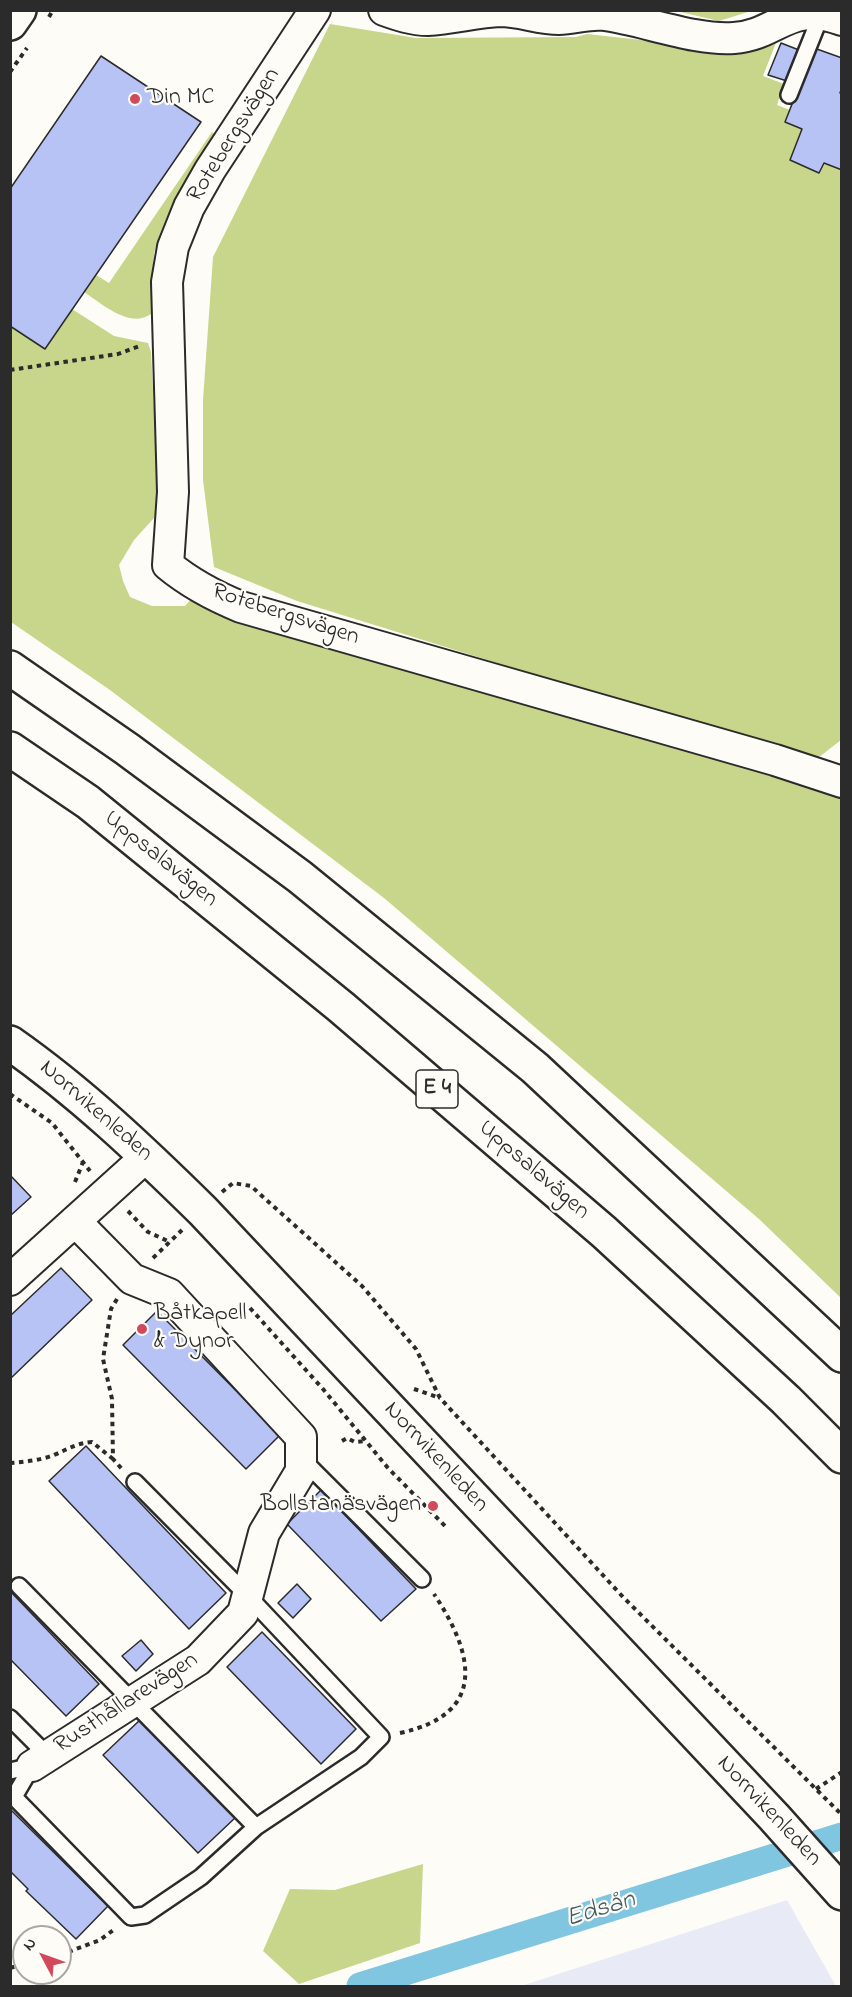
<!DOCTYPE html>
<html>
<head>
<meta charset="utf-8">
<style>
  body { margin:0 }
  #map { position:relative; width:852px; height:1997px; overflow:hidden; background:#fdfcf7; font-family:"Indie Flower",sans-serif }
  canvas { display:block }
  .frame { position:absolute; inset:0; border:12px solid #2b2b2b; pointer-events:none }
  .north { position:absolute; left:12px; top:1925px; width:60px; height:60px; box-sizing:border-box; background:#fdfcf7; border:2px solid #a9a8a5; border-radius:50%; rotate:311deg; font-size:16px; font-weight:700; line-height:24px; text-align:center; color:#2b2b2b }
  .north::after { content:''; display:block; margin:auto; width:21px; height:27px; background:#d1495b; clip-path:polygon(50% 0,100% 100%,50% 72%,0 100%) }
</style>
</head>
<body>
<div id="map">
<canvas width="852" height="1997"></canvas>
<div class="frame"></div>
<div class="north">N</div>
</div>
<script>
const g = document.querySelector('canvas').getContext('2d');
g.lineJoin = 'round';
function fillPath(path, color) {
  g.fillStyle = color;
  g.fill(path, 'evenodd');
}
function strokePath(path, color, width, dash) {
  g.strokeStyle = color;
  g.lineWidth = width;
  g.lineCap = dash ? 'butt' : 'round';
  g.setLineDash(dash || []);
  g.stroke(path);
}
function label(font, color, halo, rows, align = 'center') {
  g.font = font + ' "Indie Flower",sans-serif';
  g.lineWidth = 4.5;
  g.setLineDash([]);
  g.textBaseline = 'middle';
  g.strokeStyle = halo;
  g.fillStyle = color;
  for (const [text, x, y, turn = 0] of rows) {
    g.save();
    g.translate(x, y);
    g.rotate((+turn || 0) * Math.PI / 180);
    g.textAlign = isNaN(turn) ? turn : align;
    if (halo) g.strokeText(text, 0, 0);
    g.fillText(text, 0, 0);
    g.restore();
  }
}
fillPath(new Path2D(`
  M787 1900 836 1986H521Z`), '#e8ebf6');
fillPath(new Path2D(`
  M676 11H751L719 21Z
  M330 24 416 38 576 37 587 34 705 47 779 35 763 76 784 84 777 105 790 110 802 129 790 160 819 173 824 163 841 170V740L814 761 297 601 214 567 203 480V400L213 257Z
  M212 132 217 136 172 205 161 231 154 253 151 314C130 329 102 304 84 292L96 275 109 283Z
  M72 309 114 336 148 343 151 352 159 505 154 518 134 540 119 565 123 581 130 597 152 606H185L194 596 841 797V1298L759 1219 384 898 110 690 11 622 10 326Z
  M423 1864 420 1943 299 1984 263 1951 290 1889 335 1890Z`), '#c7d68a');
strokePath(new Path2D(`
  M360 1986 842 1836`), '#80c6e1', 27);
const building = new Path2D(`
  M781 43 799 50 787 81 768 75Z
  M814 48 842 58V87L840 93H842V170L824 163 819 173 790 160 802 129 785 122Z
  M101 56 201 122 45 349 10 326V189Z
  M10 1175 31 1197 10 1216Z
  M61 1268 92 1300 10 1379V1316Z
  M157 1311 280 1435 246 1469 123 1345Z
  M86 1446 226 1593 189 1629 49 1481Z
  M321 1490 416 1589 381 1621 287 1524Z
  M297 1584 311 1599 293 1618 278 1603Z
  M10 1591 99 1684 66 1716 10 1659Z
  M262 1632 356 1729 321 1764 227 1667Z
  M141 1640 153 1654 136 1671 122 1656Z
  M141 1719 236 1817 198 1853 103 1755Z
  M10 1809 108 1906 76 1939 26 1891 28 1889 10 1871Z`);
fillPath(building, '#b7c3f4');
strokePath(building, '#2b2b2b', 1.5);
const lane = new Path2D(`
  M789 95 821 15
  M301 1458 422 1579
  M19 1586 256 1827 361 1757 381 1737 247 1595 135 1482
  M10 1718 48 1756
  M32 1766 14 1797 131 1917 145 1915 201 1877 256 1827
  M10 1771 32 1766`);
const street = new Path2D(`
  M315 10 210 170 189 207 173 247 167 282 173 492 168 565C191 584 214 596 241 607L775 760 842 782
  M384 10C398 15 412 20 428 20 452 19 476 12 500 11 520 11 539 19 559 19 574 19 589 13 604 15 643 20 695 41 734 38 778 35 789 0 842 20
  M10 1280 147 1156
  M32 1766 198 1660 243 1613 264 1533 301 1471V1437L169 1294 132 1279 75 1221`);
const secondary = new Path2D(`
  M10 23 19 10
  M10 1043C80 1092 142 1151 203 1211L774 1817 842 1893`);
const highway = new Path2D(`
  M10 668 127 749 300 877 535 1068 842 1355
  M10 749 88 802 341 1007 604 1232 786 1400 842 1456`);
strokePath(lane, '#2b2b2b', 20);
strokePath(street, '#2b2b2b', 34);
strokePath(secondary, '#2b2b2b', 38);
strokePath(highway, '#2b2b2b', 38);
strokePath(new Path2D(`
  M49 17 53 10
  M10 72 27 48
  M10 370 118 354 142 345
  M10 1094 52 1123 90 1171
  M75 1182 83 1162
  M222 1192 233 1183 251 1186 362 1286 416 1349 440 1398 623 1597 842 1815
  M128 1211 148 1232 170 1242
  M153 1258 182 1230
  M117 1299 111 1309 103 1359 112 1399 113 1459 122 1469
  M250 1308 323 1389 388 1468 445 1526
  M414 1389 440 1398
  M342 1441 347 1438 355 1442 366 1441
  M10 1463C25 1462 41 1460 54 1455 68 1449 77 1443 92 1442L113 1459
  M400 1733C488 1714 474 1654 434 1594
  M816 1789 842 1772
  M60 1955 100 1940 116 1928
  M10 1968 24 1964`), '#2b2b2b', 4, [4.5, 4.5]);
strokePath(lane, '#fdfcf7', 15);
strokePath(street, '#fdfcf7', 30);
strokePath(secondary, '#fdfcf7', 33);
strokePath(highway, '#fdfcf7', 33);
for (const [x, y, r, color] of [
  [135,99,6,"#d1495b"],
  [142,1329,6,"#d1495b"],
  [433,1506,6,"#d1495b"]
]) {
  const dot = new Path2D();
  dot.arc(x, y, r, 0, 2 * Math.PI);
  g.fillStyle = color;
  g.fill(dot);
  strokePath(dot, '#fdfcf7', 2);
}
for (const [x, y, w] of [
  [437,1089,42]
]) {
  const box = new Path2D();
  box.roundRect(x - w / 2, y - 19, w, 38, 4.5);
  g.fillStyle = '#fdfcf7';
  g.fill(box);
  strokePath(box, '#2b2b2b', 1.5);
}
label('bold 22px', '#2b2b2b', null, [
  ["E 4",437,1089]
]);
label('24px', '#2b2b2b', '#fdfcf7', [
  ["Din MC",147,99],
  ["Båtkapell",154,1315],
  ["& Dynor",154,1343],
  ["Bollstanäsvägen",421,1506,"right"]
], 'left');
label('24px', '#2b2b2b', '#fdfcf7', [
  ["Rotebergsvägen",235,136,-58],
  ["Rotebergsvägen",285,616,18],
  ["Uppsalavägen",160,860,39],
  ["Norrvikenleden",95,1112,41],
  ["Uppsalavägen",533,1171,41],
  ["Norrvikenleden",435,1458,47],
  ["Rusthållarevägen",127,1704,-33],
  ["Norrvikenleden",768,1812,47]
]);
label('italic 26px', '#445a62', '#fdfcf7', [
  ["Edsån",601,1911,-17]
]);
</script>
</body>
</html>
